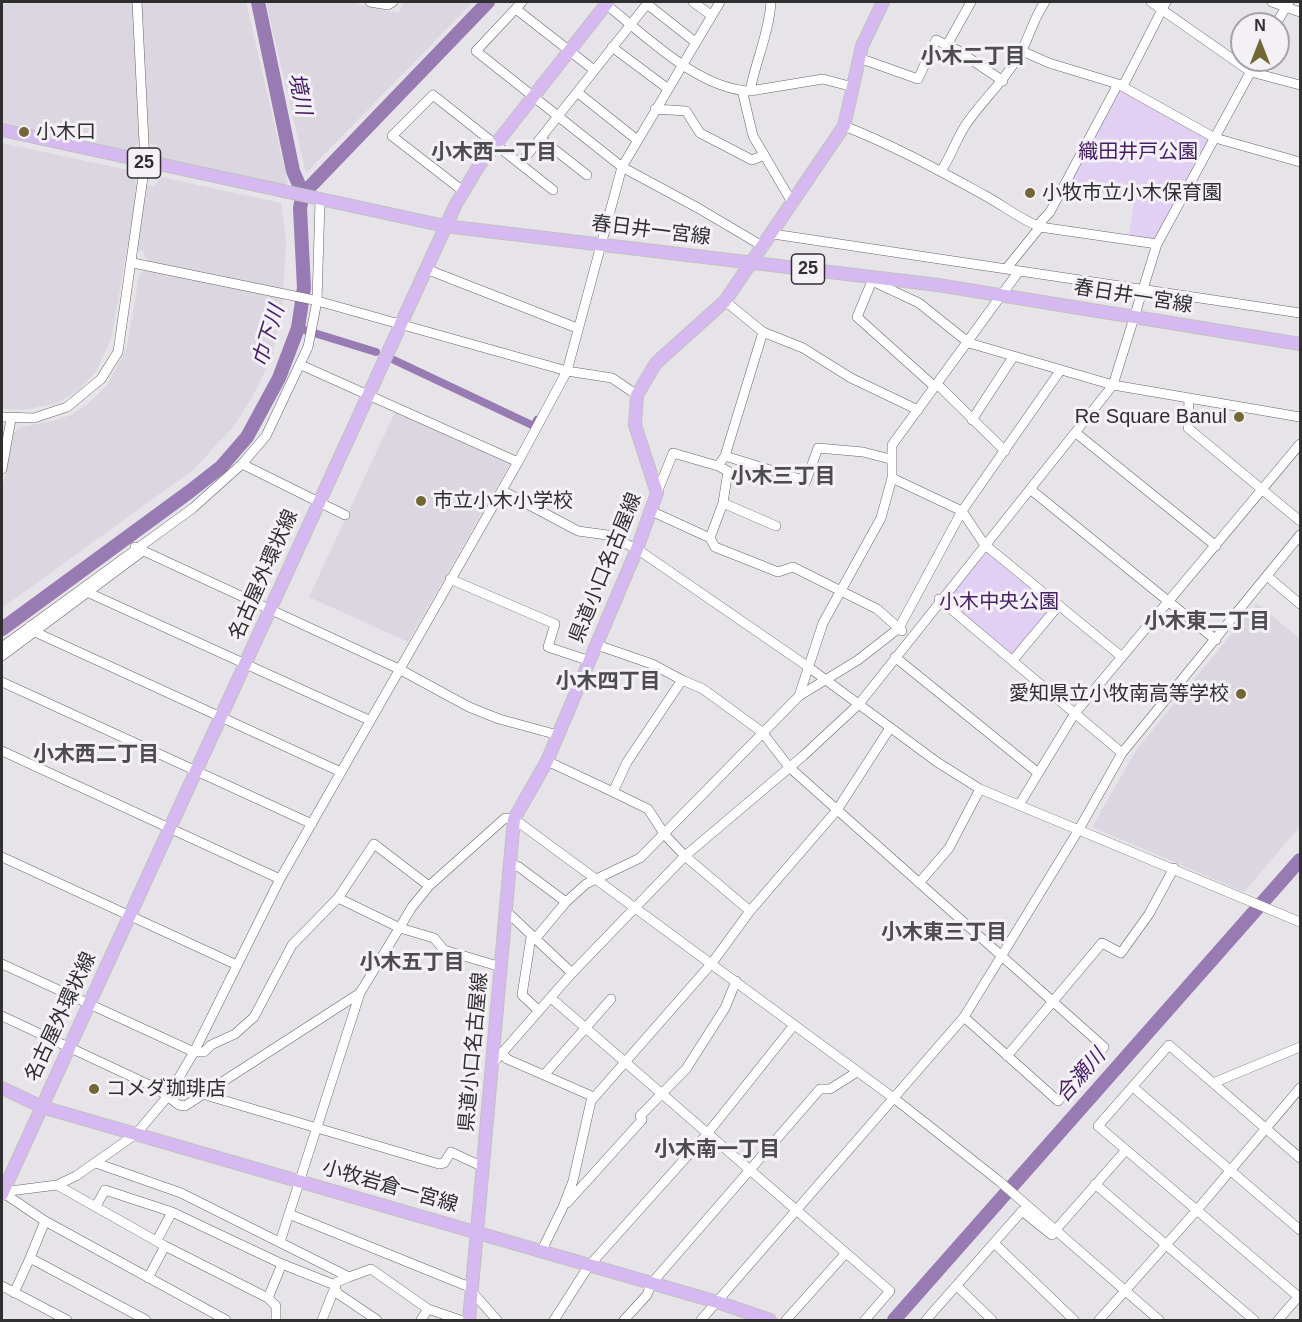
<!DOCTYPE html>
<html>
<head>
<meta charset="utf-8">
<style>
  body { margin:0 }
  #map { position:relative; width:1302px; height:1322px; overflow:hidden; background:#e6e4e8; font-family:Helvetica,sans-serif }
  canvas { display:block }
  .frame { position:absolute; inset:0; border:3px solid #2f2f30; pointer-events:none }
  .north { position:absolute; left:1230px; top:12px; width:60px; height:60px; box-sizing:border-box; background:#f3f1f5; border:2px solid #a5a3a6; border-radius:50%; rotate:0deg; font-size:16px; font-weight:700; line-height:24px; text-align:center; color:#2f2f30 }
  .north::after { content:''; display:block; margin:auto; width:21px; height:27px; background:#726734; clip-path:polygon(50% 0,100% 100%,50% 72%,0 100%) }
</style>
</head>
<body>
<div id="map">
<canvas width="1302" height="1322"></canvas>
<div class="frame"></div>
<div class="north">N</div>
</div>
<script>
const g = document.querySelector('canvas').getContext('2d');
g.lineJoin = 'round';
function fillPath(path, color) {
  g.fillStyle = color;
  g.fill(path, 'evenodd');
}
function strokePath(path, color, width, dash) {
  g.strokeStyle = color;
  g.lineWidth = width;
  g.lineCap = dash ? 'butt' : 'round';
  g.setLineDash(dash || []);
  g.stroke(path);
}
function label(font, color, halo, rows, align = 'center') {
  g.font = font + ' Helvetica,"Noto Sans JP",sans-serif';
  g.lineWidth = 6;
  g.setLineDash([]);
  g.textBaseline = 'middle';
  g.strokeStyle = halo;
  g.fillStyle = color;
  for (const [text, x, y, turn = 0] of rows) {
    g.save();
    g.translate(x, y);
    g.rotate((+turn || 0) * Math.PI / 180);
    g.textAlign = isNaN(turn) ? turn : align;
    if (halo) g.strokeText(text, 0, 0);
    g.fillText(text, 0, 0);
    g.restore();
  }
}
fillPath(new Path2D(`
  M2 2H246L288 183 285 185 163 159 158 153 157 145 139 142 129 152 2 125Z
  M266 2H348L399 13 403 2H473L306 173Z
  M2 143 133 171 137 183 153 186 162 177 281 203 286 241 283 290 151 262 145 257 143 251 127 248 112 336 96 372 77 391 55 404 23 410 2 409Z
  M145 269 284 297 272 357 254 394 234 426 193 470 2 608V491L14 432 21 427 53 421 71 415 89 403 108 384 127 347 139 276Z
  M395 412 510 464 408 642 309 597Z
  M1257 603 1300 639V826L1244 892 1092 827 1137 749Z`), '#dbd6e0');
fillPath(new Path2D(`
  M1119 88 1209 140 1155 241 1129 235 1134 203 1130 197 1067 187Z
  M985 551 1052 606 1012 654 946 599Z`), '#e1cff4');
strokePath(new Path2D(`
  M298 328 376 352
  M394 360 534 426 537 420`), '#987bb2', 8);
strokePath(new Path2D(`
  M258 2 293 171 303 194
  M2 629 189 492 221 467 247 437 279 378 298 328 304 288 300 208 303 194 488 2
  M894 1320 1300 860`), '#987bb2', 14);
const minor = new Path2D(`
  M370 2 388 5 393 2
  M522 2 476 51 622 167 698 208 764 247
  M603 2C643 33 697 89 750 91L823 79 853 87
  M693 2 711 15
  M1151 2 1251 72 1300 85
  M1272 2 1300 12
  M516 9 594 70
  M1276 24 1289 2
  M947 45 971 2
  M612 47 667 88
  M1022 51 1049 63 1118 84 1215 138 1300 162
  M859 58 918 79 936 40 957 50 1003 81
  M1123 86 1166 2
  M742 90 753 136 793 204
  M750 91C756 60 769 33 771 2
  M577 92 636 139
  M655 109 686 111 700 133 752 160 762 156
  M844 126C893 145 938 170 984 195 1004 206 1020 219 1040 227L1157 244
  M541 139 587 175
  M524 159 647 4 694 41
  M941 171C951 156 956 140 965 126 982 100 1006 80 1021 52 1030 35 1034 17 1045 2
  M463 191 392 136 433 95 553 190
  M1037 226 1050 212 1118 84
  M773 234 1300 313
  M133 263 314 300 567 371 622 167 720 2
  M426 269 577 328
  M1006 269 1040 227
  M872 276V281L919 303 969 343 1113 385 1300 417
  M872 281 857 317 935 387
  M725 301 763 332 803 348 851 378 918 410
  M763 332 725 456 806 481 818 448 863 452 890 459
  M301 365 518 462 567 371 612 378 637 395
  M937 384 1005 451
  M1189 398 1188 428 1300 521
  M2 417 34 418 67 407 101 379 118 352 145 163 137 2
  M972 420 1013 357
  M1076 433 1216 546
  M242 464 345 515
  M2 469 11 419
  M892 478 962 511 984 544 1122 657
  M1030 489 1216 640
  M503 491 578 531 607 535 637 549 807 666 937 762 980 789 1300 922
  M657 493 673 453 718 466
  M723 503 776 526
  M651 511 710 538 715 547 778 572 793 567 877 609 902 631
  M710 538 723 503 728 471 718 466 725 456
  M135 547 399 669 469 707 499 719 558 735
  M1267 576 1300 604
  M450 579 555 624 548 647 590 661
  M89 593 369 720
  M939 599 1122 753
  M30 626 35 632 341 772
  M597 645 652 664 682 680
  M2 647 193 508 242 464 266 436 308 347 317 301 320 201
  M2 656 143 551
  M895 657 1037 772
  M1013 660 1059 605
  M2 682 312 824
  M799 696 823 623 881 518 892 478V445L1019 271
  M2 751 280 879
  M547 761 613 792 627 762 682 680 703 689 762 732 789 767 1104 1047 1058 1101 964 1017
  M613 792 648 809 665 835 685 856 750 911
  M1019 805 1075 713 1300 444
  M2 857 237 965
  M511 864 519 867 566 902
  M919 883 949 848 980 789
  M338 898 400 928 434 938 444 950 501 967
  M507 912 572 973
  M531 937 522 995 539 1011
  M535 939 566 902 586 884 640 858 799 696 858 660 899 628 962 511 1060 371
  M2 964 194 1052H204L211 1045 235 1034 254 1017 292 945 338 898 374 844 429 886
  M551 998 890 1291 865 1320
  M2 1016 156 1088 179 1105 185 1106 360 993
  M502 1053 507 1059 594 1097
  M1007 1056 1102 943 1121 953 1149 914 1174 868
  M494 1062 572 973 685 856 803 756 859 704 1113 385 1157 244 1257 60
  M544 1075 611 999
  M1213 1083 1300 1047
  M1133 1087 1300 1230
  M202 1094 439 1164 444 1163 451 1152 483 1167
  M1300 1158 1169 1045 1098 1126 1300 1298
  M96 1163 181 1193 349 1277 337 1282 322 1320
  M1095 1184 1254 1320
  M57 1185 165 1246 268 1298 276 1306V1320
  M2 1192 57 1185 76 1176 136 1134 168 1096 194 1052 280 879 518 462
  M2 1192 45 1221 226 1320
  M567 1203 642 1120 640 1116 686 1069 725 1008 736 981
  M96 1206 105 1190 172 1212 282 1264 335 1285 337 1293 377 1320
  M289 1214 467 1286 497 1320
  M45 1221 30 1258 146 1320
  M1059 1226 1126 1150
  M157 1240 172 1212
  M280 1242 360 993 412 907 429 886 505 818 514 819 895 1099 999 1181 1159 1320
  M994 1243 1074 1320
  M541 1252 563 1207 573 1181 591 1101 712 963 750 911 837 810 890 728
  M349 1277 371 1269 428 1309
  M148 1278 165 1246
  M2 1286 67 1320
  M957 1286 992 1320
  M14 1293 30 1258
  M268 1298 282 1264
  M421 1320 428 1309 460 1320
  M554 1320 588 1267 707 1134 794 1025
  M624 1320 647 1295 651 1284 820 1089H830L857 1072
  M701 1320 964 1017 1078 831 1122 753 1300 535
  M786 1320 845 1254
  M926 1320 1022 1211 1052 1235
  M1099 1320 1197 1210 1300 1088
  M1278 1320 1300 1295`);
const major = new Path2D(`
  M2 130 445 226 938 285 1300 344
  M2 1088 42 1107 717 1302 770 1320
  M2 1194 456 204 480 164 608 2
  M469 1320 514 819 547 761 637 549 657 493 635 425 637 395 656 363 725 301 844 126 862 46 883 2`);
strokePath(minor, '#656467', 10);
strokePath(major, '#c1c1c1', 14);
strokePath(minor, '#fff', 9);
strokePath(major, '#d7b9f1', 12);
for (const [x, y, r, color] of [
  [24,132,6,"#726734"],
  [1030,193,6,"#726734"],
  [1239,417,6,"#726734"],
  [421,501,6,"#726734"],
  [1241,694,6,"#726734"],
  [94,1089,6,"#726734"]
]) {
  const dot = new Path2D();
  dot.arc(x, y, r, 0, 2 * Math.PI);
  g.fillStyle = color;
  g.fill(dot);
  strokePath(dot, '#f3f1f5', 2);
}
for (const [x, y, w] of [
  [144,163,33],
  [808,269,33]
]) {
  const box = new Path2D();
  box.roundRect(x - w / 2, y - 15, w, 30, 4.5);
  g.fillStyle = '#f3f1f5';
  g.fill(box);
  strokePath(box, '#2f2f30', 1.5);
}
label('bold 18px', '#2f2f30', null, [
  ["25",144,163],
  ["25",808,269]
]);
label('20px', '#2f2f30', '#f3f1f5', [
  ["小木口",36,132],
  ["小牧市立小木保育園",1042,193],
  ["Re Square Banul",1227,417,"right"],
  ["市立小木小学校",433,501],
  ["愛知県立小牧南高等学校",1229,694,"right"],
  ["コメダ珈琲店",106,1089]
], 'left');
label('20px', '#482065', '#f3f1f5', [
  ["織田井戸公園",1138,152],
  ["小木中央公園",999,602]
]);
label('20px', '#2f2f30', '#f3f1f5', [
  ["春日井一宮線",651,231,7],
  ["春日井一宮線",1133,297,9],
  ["県道小口名古屋線",606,568,-68],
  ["名古屋外環状線",264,575,-66],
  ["名古屋外環状線",61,1017,-65],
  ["県道小口名古屋線",474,1052,-85],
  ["小牧岩倉一宮線",390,1187,16]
]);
label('bold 21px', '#4d4c4f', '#f3f1f5', [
  ["小木二丁目",973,57],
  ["小木西一丁目",494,153],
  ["小木三丁目",783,477],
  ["小木東二丁目",1207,622],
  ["小木四丁目",608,682],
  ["小木西二丁目",96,755],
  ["小木東三丁目",944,933],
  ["小木五丁目",412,963],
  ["小木南一丁目",717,1150]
]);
label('italic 21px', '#451d62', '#f3f1f5', [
  ["境川",299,94,78],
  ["巾下川",269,336,-73],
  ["合瀬川",1081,1076,-49]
]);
</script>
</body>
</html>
